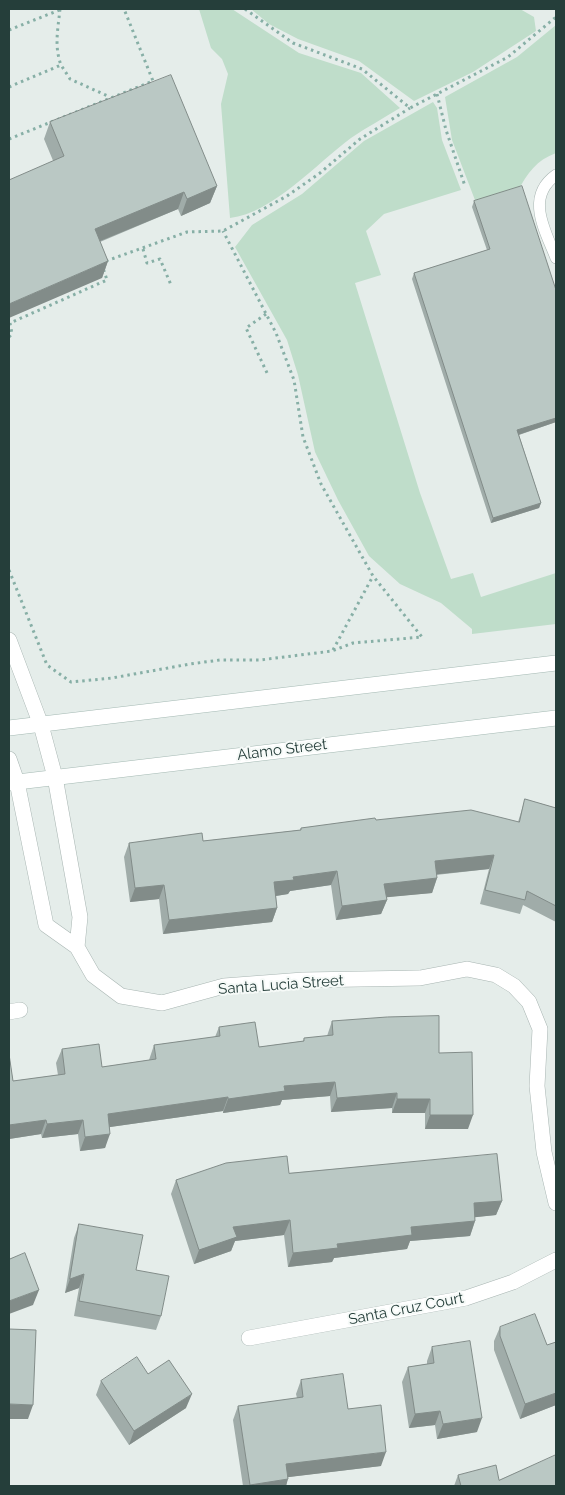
<!DOCTYPE html>
<html>
<head>
<meta charset="utf-8">
<style>
  body { margin:0 }
  #map { position:relative; width:565px; height:1495px; overflow:hidden; background:#e5edea; font-family:Raleway,sans-serif }
  canvas { display:block }
  .frame { position:absolute; inset:0; border:10px solid #253e3a; pointer-events:none }
</style>
</head>
<body>
<div id="map">
<canvas width="565" height="1495"></canvas>
<div class="frame"></div>
</div>
<script>
const g = document.querySelector('canvas').getContext('2d');
g.lineJoin = 'round';
function fillPath(path, color) {
  g.fillStyle = color;
  g.fill(path, 'evenodd');
}
function strokePath(path, color, width, dash) {
  g.strokeStyle = color;
  g.lineWidth = width;
  g.lineCap = dash ? 'butt' : 'round';
  g.setLineDash(dash || []);
  g.stroke(path);
}
function label(font, color, halo, rows, align = 'center') {
  g.font = font + ' Raleway,sans-serif';
  g.lineWidth = 4;
  g.setLineDash([]);
  g.textBaseline = 'middle';
  g.strokeStyle = halo;
  g.fillStyle = color;
  for (const [text, x, y, turn = 0] of rows) {
    g.save();
    g.translate(x, y);
    g.rotate((+turn || 0) * Math.PI / 180);
    g.textAlign = isNaN(turn) ? turn : align;
    if (halo) g.strokeText(text, 0, 0);
    g.fillText(text, 0, 0);
    g.restore();
  }
}
fillPath(new Path2D(`
  M199 9H232L299 53 361 73 400 108C384 118 367 127 351 138 317 163 273 213 230 218L221 104 228 74 222 59 211 48Z
  M251 9H520L534 17 536 31 473 72 414 101 359 61 298 39 269 24Z
  M556 25V153C537 160 527 173 518 191L478 208 452 140 445 97 517 57Z
  M433 102 437 108 442 140 461 190 384 214 366 231 381 275 355 283 420 493 451 579 473 573 481 597 556 573V624L472 634V629L441 603 400 584 369 556 338 500 315 452 298 375 287 340 235 247 252 225 302 194 364 141Z`), '#bfddca');
const lane = new Path2D(`
  M556 175C525 197 545 230 556 258`);
const street = new Path2D(`
  M9 640 41 725 55 777 80 917 77 947
  M9 759 17 782 46 925 77 947 93 975 121 996 162 1003 224 986 303 980 420 978 467 969 496 975 514 986 529 1002 540 1029 537 1086 544 1152 556 1203
  M9 1012 20 1010
  M249 1338 466 1298 513 1282 556 1260`);
const secondary = new Path2D(`
  M9 728 556 663
  M9 783 556 718`);
strokePath(lane, '#a8b5b2', 12);
strokePath(street, '#a8b5b2', 16);
strokePath(secondary, '#a4b9b3', 16);
strokePath(new Path2D(`
  M60 9C58 29 54 46 61 65
  M245 9 293 43 362 69 410 108 508 57 556 17
  M9 30 62 9
  M9 87 61 65 70 79 110 97
  M437 94 446 130 465 186
  M9 139 153 81 124 9
  M143 249 147 263 160 259 171 285
  M106 261 187 232 223 231 287 196 320 173 360 139 410 108
  M266 314 246 328 268 375
  M9 337 12 334 10 323 107 280 103 268
  M9 570 47 665 71 682 112 678 190 664 220 660H260L332 651 353 643 422 637 373 576 321 484 303 437 294 380 276 333 223 231
  M333 650 373 576`), '#87afa6', 3, [2.5, 4]);
strokePath(lane, '#fff', 11);
strokePath(street, '#fff', 15);
strokePath(secondary, '#fff', 15);
fillPath(new Path2D(`
  M50 122 217 186 210 203 181 216 178 209 100 242 108 261 102 278 44 139Z
  M474 201 556 290V422L519 435 541 503 539 508 491 523 412 279 414 273 487 250 472 207Z
  M525 799 556 808V922L523 905 520 914 480 904 489 869 436 875 437 878 432 893 386 897 387 900 381 914 336 920 331 885 290 891 288 894 276 896 277 908 272 922 163 934 159 899 130 902 124 857 129 843 203 841 300 830 301 828 376 820 518 822Z
  M332 1021 439 1053 468 1129H425V1113H392V1108L331 1112 330 1096 282 1100 280 1105 223 1113V1111L110 1127 105 1148 80 1151 78 1134 42 1138 41 1134 9 1139V1054L13 1081 58 1075 56 1063 62 1049 102 1067 149 1060 154 1045 215 1037 219 1027 259 1047 303 1041 304 1038 327 1036Z
  M289 1173 502 1201 496 1215 475 1217V1221L470 1236 410 1241 407 1249 334 1258 332 1262 288 1267 284 1235 235 1241 231 1251 194 1264 171 1194 176 1180Z
  M79 1224 136 1270 161 1316 156 1330 74 1316 79 1288 65 1293 74 1238Z
  M500 1327 547 1345 556 1342V1405L520 1419 494 1350V1341Z
  M432 1347 477 1432 437 1439 435 1425 409 1428 402 1382 408 1367 427 1364V1361Z
  M148 1374 186 1408 129 1445 96 1395 101 1381Z
  M301 1380 348 1409 381 1466 288 1477 286 1486H243L233 1420 238 1406 297 1398 296 1394Z
  M458 1475 499 1480 556 1486H454Z`), '#a0aca9');
fillPath(new Path2D(`
  M217 186 210 203 181 216 187 199Z
  M184 192 178 209 88 246 95 229Z
  M108 261 102 278 9 318V304Z
  M556 418V422L515 436 517 430Z
  M541 503 539 508 491 523 493 518Z
  M494 855 489 869 430 875 435 861Z
  M337 871 331 885 290 891 288 894 269 897 274 882 293 877Z
  M437 878 432 893 379 898 384 884Z
  M164 885 159 899 130 902 135 888Z
  M387 900 381 914 336 920 342 906Z
  M277 908 272 922 163 934 169 920Z
  M335 1082 330 1096 282 1100 280 1105 223 1113 228 1099 284 1086Z
  M397 1093 392 1108 331 1112 337 1098Z
  M228 1097 223 1111 103 1128 108 1114Z
  M397 1099H430L425 1113H392Z
  M430 1115H473L468 1129H425Z
  M46 1120 41 1134 9 1139V1125Z
  M83 1120 78 1134 42 1138 47 1124Z
  M110 1134 105 1148 80 1151 85 1137Z
  M502 1201 496 1215 468 1218 474 1203Z
  M290 1220 284 1235 235 1241 231 1251 194 1264 199 1250 233 1227Z
  M475 1221 470 1236 410 1241 407 1249 334 1258 332 1262 288 1267 293 1253 411 1227Z
  M84 1274 79 1288 65 1293 70 1279Z
  M39 1290 33 1305 9 1314V1301Z
  M556 1393V1405L520 1419 525 1404Z
  M192 1394 186 1408 129 1445 134 1431Z
  M9 1404 33 1405 28 1419H9Z
  M440 1411 435 1425 409 1428 415 1414Z
  M482 1418 477 1432 437 1439 443 1424Z
  M386 1452 381 1466 281 1478 286 1464Z
  M288 1479 286 1486H249L250 1485Z`), '#828c89');
const building = new Path2D(`
  M171 75 217 186 187 199 184 192 95 229 108 261 9 304V180L64 156 50 122Z
  M522 186 556 290V418L517 430 541 503 493 518 414 273 490 249 474 201Z
  M525 799 556 808V906L527 891 525 900 485 890 494 855 435 861 437 878 384 884 387 900 342 906 337 871 293 877 294 880 274 882 277 908 169 920 164 885 135 888 129 843 202 833 203 841 301 830V828L375 818 376 820 471 810 519 822Z
  M439 1016V1053L472 1052 473 1115H430V1099H397V1093L337 1098 335 1082 284 1086 285 1091 228 1099V1097L108 1114 110 1134 85 1137 83 1120 47 1124 46 1120 9 1125V1054L13 1081 65 1074 62 1049 99 1044 102 1067 156 1059 154 1045 220 1036 219 1027 255 1022 259 1047 304 1041V1038L333 1035 332 1021 387 1017Z
  M497 1154 502 1201 474 1203 475 1221 411 1227 412 1235 337 1244 338 1248 293 1253 290 1220 233 1227 237 1237 199 1250 176 1180 226 1163 287 1156 289 1173Z
  M79 1224 143 1235 136 1270 169 1276 161 1316 79 1301 84 1274 70 1279Z
  M25 1253 39 1290 9 1301V1258V1259Z
  M535 1314 547 1345 556 1342V1393L525 1404 500 1336V1327Z
  M9 1329 36 1330 33 1405 9 1404Z
  M470 1341 482 1418 443 1424 440 1411 415 1414 408 1367 434 1363 432 1347Z
  M137 1357 148 1374 169 1360 192 1394 134 1431 101 1381Z
  M343 1374 348 1409 381 1405 386 1452 286 1464 288 1479 250 1485 238 1406 303 1397 301 1380Z
  M556 1455V1486H461L458 1475 496 1465 499 1480Z`);
fillPath(building, '#bac8c4');
strokePath(building, '#828c89', 1);
label('15px', '#253e3a', '#f6faf8', [
  ["Alamo Street",282,750,-7],
  ["Santa Lucia Street",281,985,-4],
  ["Santa Cruz Court",406,1309,-11]
]);
</script>
</body>
</html>
